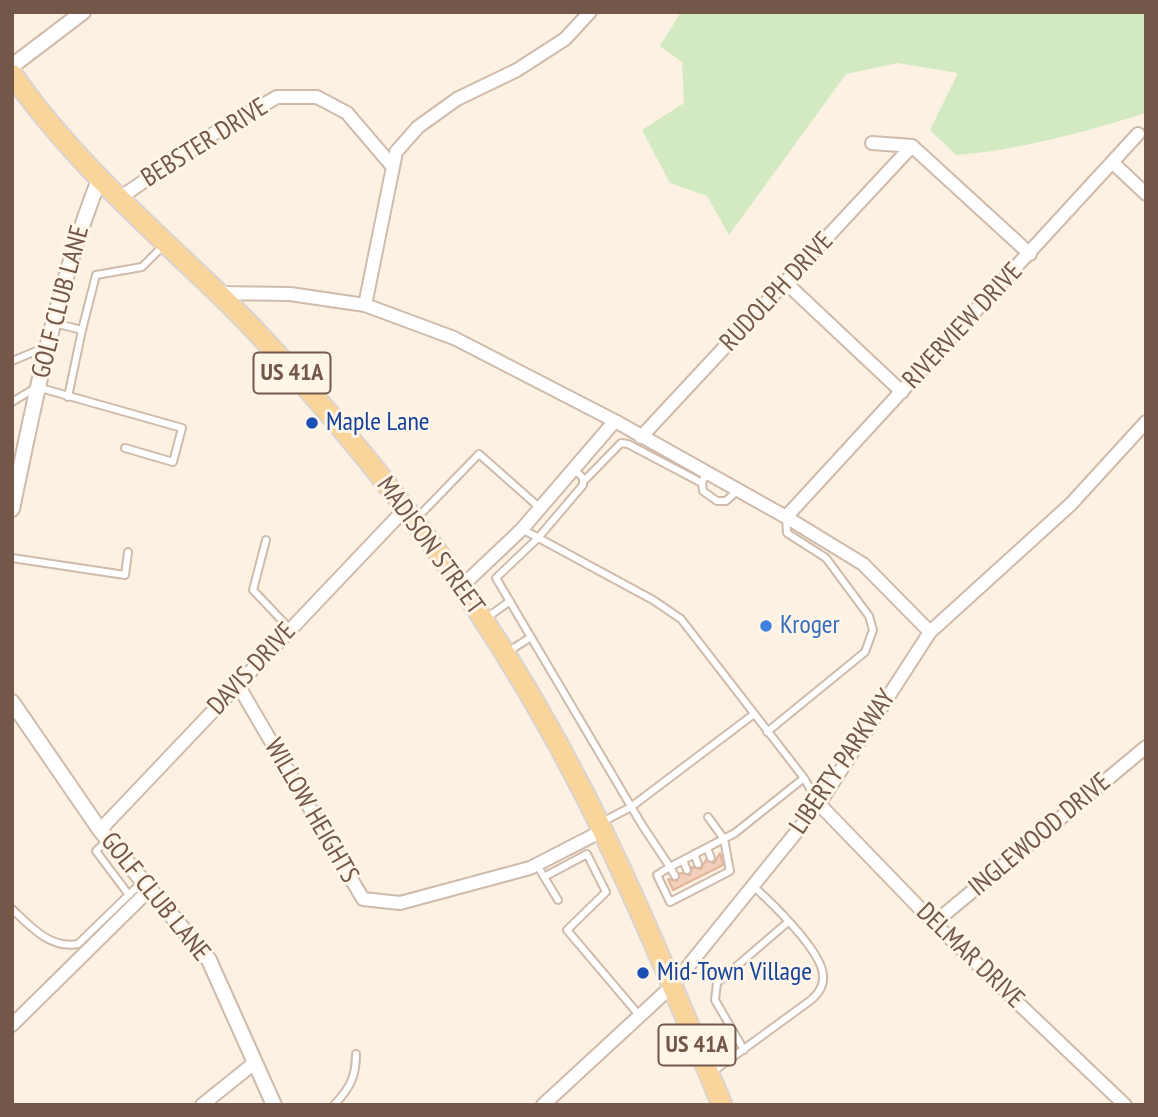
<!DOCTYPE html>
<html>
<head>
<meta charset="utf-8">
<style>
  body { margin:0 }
  #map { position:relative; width:1158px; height:1117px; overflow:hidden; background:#fcf1e2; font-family:"PT Sans Narrow",sans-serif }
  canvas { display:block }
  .frame { position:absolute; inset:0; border:14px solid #735749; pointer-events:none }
</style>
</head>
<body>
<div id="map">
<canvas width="1158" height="1117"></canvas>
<div class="frame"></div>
</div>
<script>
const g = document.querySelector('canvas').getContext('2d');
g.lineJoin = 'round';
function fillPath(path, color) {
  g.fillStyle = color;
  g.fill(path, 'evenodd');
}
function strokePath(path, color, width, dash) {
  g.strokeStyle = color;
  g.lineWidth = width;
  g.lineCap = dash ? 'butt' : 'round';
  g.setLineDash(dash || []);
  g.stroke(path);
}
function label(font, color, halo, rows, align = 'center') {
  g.font = font + ' "PT Sans Narrow",sans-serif';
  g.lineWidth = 6;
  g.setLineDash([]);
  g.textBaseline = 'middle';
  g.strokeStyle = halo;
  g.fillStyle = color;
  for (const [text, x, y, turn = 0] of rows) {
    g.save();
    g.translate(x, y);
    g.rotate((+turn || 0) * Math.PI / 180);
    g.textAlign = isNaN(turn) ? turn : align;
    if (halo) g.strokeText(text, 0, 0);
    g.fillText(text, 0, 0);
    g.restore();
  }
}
fillPath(new Path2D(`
  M681 12H1146V113C1088 131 1016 151 956 155L930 130 958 73 898 63 846 74 729 235 707 196 670 183 642 130 684 103 682 62 660 46Z`), '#d2e9c1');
const building = new Path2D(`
  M720 853 723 865 673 890 668 879 677 881 680 873 690 875 692 867 701 869 706 860 714 863Z`);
fillPath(building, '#f1cfba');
strokePath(building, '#e3b59b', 2);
const service = new Path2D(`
  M54 323 82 330 96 275 142 267 164 245
  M12 361 46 347
  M68 397 82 330
  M12 402 37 387 182 428 173 462 125 448
  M575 470 583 478V485L538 538 496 578 642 825 670 867 735 833 804 778
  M706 473 702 483 703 491 717 501H726L738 490
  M584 481 621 443 628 444 702 483
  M415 520 479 454 540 508
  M522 529 653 600 681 619 804 778 819 804
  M266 540 253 590 290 629
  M12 558 125 575 128 552
  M485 619 510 601
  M506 653 531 637
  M767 732 865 652 873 630 869 616 826 558 787 533 786 517
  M602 822 631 807 754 714
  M107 840 96 851 129 895
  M707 848 711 858
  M694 854 698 864
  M683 860 687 870
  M537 865 558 900
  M675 876 670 867 657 875 670 902 730 871 724 839 708 817
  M544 877 587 854 606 892 567 930 639 1015
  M12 909C31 927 50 949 78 944L143 881
  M744 1050 715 1000 717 983 788 922
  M711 1073 811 1000C818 994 824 986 823 976 823 952 771 902 753 886
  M334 1105C350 1088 356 1077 356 1054`);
const minor = new Path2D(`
  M872 143 912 146 1030 254
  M1113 163 1146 194
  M118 199 219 130 277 97H317L347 113 393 167
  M785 282 902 392
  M218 293 290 294 365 305 454 338 615 421 786 517 863 564 930 632
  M365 305 396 152 418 127 457 99 517 70 565 39 590 12
  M641 437 912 146
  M786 517 1138 134
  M461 587 522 529 615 421
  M238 685 363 899 400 903 530 868 602 831
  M819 804 934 923 1125 1105
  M100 830 405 509
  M934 923 1146 747
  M12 1025 151 888
  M202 1105 253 1064
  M543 1105 672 986 819 804 930 632 1071 504 1146 422`);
const tertiary = new Path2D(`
  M12 66 83 12
  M12 509C35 398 57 286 99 180
  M12 702 100 830 209 960 274 1105`);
const primary = new Path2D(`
  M12 74C70 157 143 221 216 291 257 330 295 374 332 417 431 533 517 661 586 797 636 897 679 1001 722 1105`);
strokePath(service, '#cfbbac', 10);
strokePath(minor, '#cfbbac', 16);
strokePath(tertiary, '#cfbbac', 18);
strokePath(primary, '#dbd3d0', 23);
strokePath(service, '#fff', 6);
strokePath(minor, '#fff', 12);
strokePath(tertiary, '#fff', 14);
strokePath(primary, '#fad59b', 19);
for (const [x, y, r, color] of [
  [312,423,7,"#1a4fb4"],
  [766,626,7,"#3f7fe0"],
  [643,973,7,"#1a4fb4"]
]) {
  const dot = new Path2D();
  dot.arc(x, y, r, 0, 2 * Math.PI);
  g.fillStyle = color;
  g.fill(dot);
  strokePath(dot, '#fff5e8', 2.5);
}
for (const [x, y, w] of [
  [292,373,77],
  [697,1045,77]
]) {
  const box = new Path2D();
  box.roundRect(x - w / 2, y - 20.5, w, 41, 5);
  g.fillStyle = '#fff5e8';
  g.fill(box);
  strokePath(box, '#735749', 2);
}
label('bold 24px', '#735749', null, [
  ["US 41A",292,373],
  ["US 41A",697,1045]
]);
label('26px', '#735749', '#fff5e8', [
  ["BEBSTER DRIVE",205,143,-32],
  ["RUDOLPH DRIVE",777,292,-47],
  ["GOLF CLUB LANE",61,302,-75],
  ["RIVERVIEW DRIVE",963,326,-47],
  ["MADISON STREET",430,546,54],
  ["DAVIS DRIVE",252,669,-47],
  ["LIBERTY PARKWAY",843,762,-56],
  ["WILLOW HEIGHTS",311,811,60],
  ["INGLEWOOD DRIVE",1040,835,-40],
  ["GOLF CLUB LANE",155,897,51],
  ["DELMAR DRIVE",970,956,44]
]);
label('26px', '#164399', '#fff5e8', [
  ["Maple Lane",326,423],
  ["Mid-Town Village",657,973]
], 'left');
label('26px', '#366cbe', '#fff5e8', [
  ["Kroger",780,626]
], 'left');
</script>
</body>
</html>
